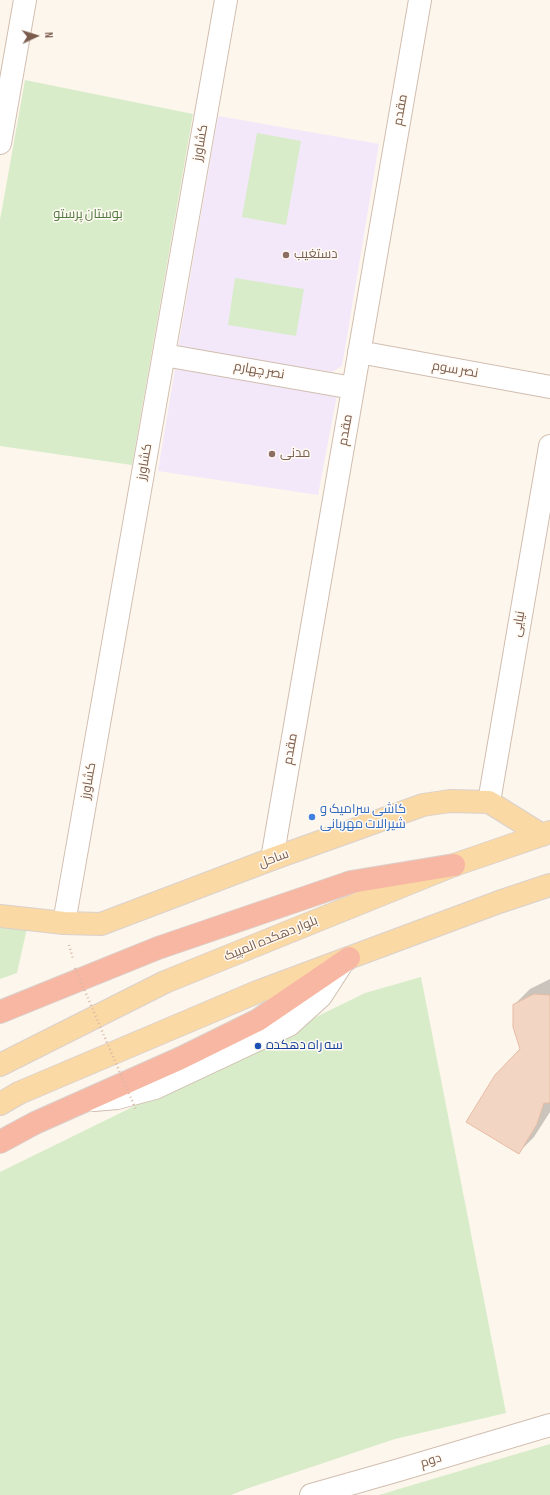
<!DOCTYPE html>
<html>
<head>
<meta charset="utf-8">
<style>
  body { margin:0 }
  #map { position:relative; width:550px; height:1495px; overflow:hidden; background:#fdf6ec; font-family:"Sofia Sans Condensed",sans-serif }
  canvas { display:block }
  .north { position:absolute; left:16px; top:16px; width:40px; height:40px; -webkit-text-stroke:3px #fffaf3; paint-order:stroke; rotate:86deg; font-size:11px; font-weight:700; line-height:16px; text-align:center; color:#7a5c4d }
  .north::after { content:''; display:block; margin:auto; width:14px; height:18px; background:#7a5c4d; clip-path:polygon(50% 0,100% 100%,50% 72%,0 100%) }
</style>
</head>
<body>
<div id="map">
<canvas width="550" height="1495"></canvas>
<div class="north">N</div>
</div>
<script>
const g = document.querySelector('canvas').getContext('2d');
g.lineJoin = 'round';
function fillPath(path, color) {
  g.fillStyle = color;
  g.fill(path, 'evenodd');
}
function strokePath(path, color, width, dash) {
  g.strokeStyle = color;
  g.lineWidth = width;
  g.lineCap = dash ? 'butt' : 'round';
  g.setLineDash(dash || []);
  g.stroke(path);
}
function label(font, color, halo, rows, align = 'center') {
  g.font = font + ' "Sofia Sans Condensed",Cairo,sans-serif';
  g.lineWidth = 3;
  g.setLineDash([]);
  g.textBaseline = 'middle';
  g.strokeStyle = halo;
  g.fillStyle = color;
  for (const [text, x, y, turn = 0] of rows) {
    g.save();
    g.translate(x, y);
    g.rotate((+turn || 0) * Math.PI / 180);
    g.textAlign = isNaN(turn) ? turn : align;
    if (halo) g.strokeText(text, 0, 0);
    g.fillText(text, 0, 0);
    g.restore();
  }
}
fillPath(new Path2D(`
  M218 116 379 144 342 366 332 372 178 348Z
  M175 369 337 395 318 495 158 471Z`), '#f3e8fa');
fillPath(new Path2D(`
  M25 80 193 114 132 465 0 446V220Z
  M257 133 301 141 286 225 242 217Z
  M235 278 304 289 296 336 228 325Z
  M0 925 27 928 17 973 0 979Z
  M421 977 506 1413 395 1439 246 1489 231 1495H0V1172L365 993Z
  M550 1444V1495H379Z`), '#d8ecc9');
fillPath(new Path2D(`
  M550 979V1112L534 1137 518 1153 521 1049 514 1005 530 989Z`), '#0003');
const building = new Path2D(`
  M534 994 550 995V1103H544L537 1124 519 1154 466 1122 495 1075 520 1049 513 1027V1005Z`);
fillPath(building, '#f3d5c3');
strokePath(building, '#e6bba3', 1);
const minor = new Path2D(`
  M0 143 25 0
  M359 352 550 387
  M164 355 353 388
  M489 802 550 446
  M272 859 420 0
  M64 923 226 0
  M94 1100 117 1098 155 1088 289 1025 321 996 343 962
  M311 1495 399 1470 550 1425`);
const major = new Path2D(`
  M0 916 64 923 101 924 272 859 423 805 450 801 489 802 542 835
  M0 1065 165 982 454 865 550 832
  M0 1104 19 1093 257 992 499 902 550 885`);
const highway = new Path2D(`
  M0 1012 158 948 351 882 454 865
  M0 1142 35 1123 181 1058 258 1020 349 958`);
strokePath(minor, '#d1beb0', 24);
strokePath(major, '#dad1cd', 24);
strokePath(highway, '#dad1cd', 24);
strokePath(new Path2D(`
  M69 945 73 959`), '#d9b8a5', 2.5, [1, 3]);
strokePath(minor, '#fff', 22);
strokePath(major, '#fbd9a5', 22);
strokePath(highway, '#f7b7a3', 22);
strokePath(new Path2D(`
  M75 968 136 1110`), '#d9b8a5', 2.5, [1, 3]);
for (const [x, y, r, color] of [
  [286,255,4,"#8d6e63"],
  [272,454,4,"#8d6e63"],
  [312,817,4,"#3f7fe0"],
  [258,1046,4,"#1a4fb4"]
]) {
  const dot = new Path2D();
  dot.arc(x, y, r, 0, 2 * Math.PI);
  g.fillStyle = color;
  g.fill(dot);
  strokePath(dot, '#fffaf3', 1.5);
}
label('13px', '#7a5c4d', '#fffaf3', [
  ["مقدم",401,110,-80],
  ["کشاورز",201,143,-80],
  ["نصر سوم",455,370,10],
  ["نصر چهارم",259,371,10],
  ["مقدم",346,430,-80],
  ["کشاورز",145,462,-80],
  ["نیایی",519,624,-80],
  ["مقدم",291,749,-80],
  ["کشاورز",89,781,-80],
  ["ساحل",274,859,-20],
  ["بلوار دهکده المپیک",271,939,-22],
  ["دوم",431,1461,-17]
]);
label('13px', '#537a41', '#fffaf3', [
  ["بوستان پرستو",88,215]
]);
label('13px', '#785e54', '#fffaf3', [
  ["دستغیب",294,255],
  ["مدنی",280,454]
], 'left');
label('13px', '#366cbe', '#fffaf3', [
  ["کاشی سرامیک و",320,810],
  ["شیرالات مهربانی",320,825]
], 'left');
label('13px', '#164399', '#fffaf3', [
  ["سه راه دهکده",266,1046]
], 'left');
</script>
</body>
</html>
